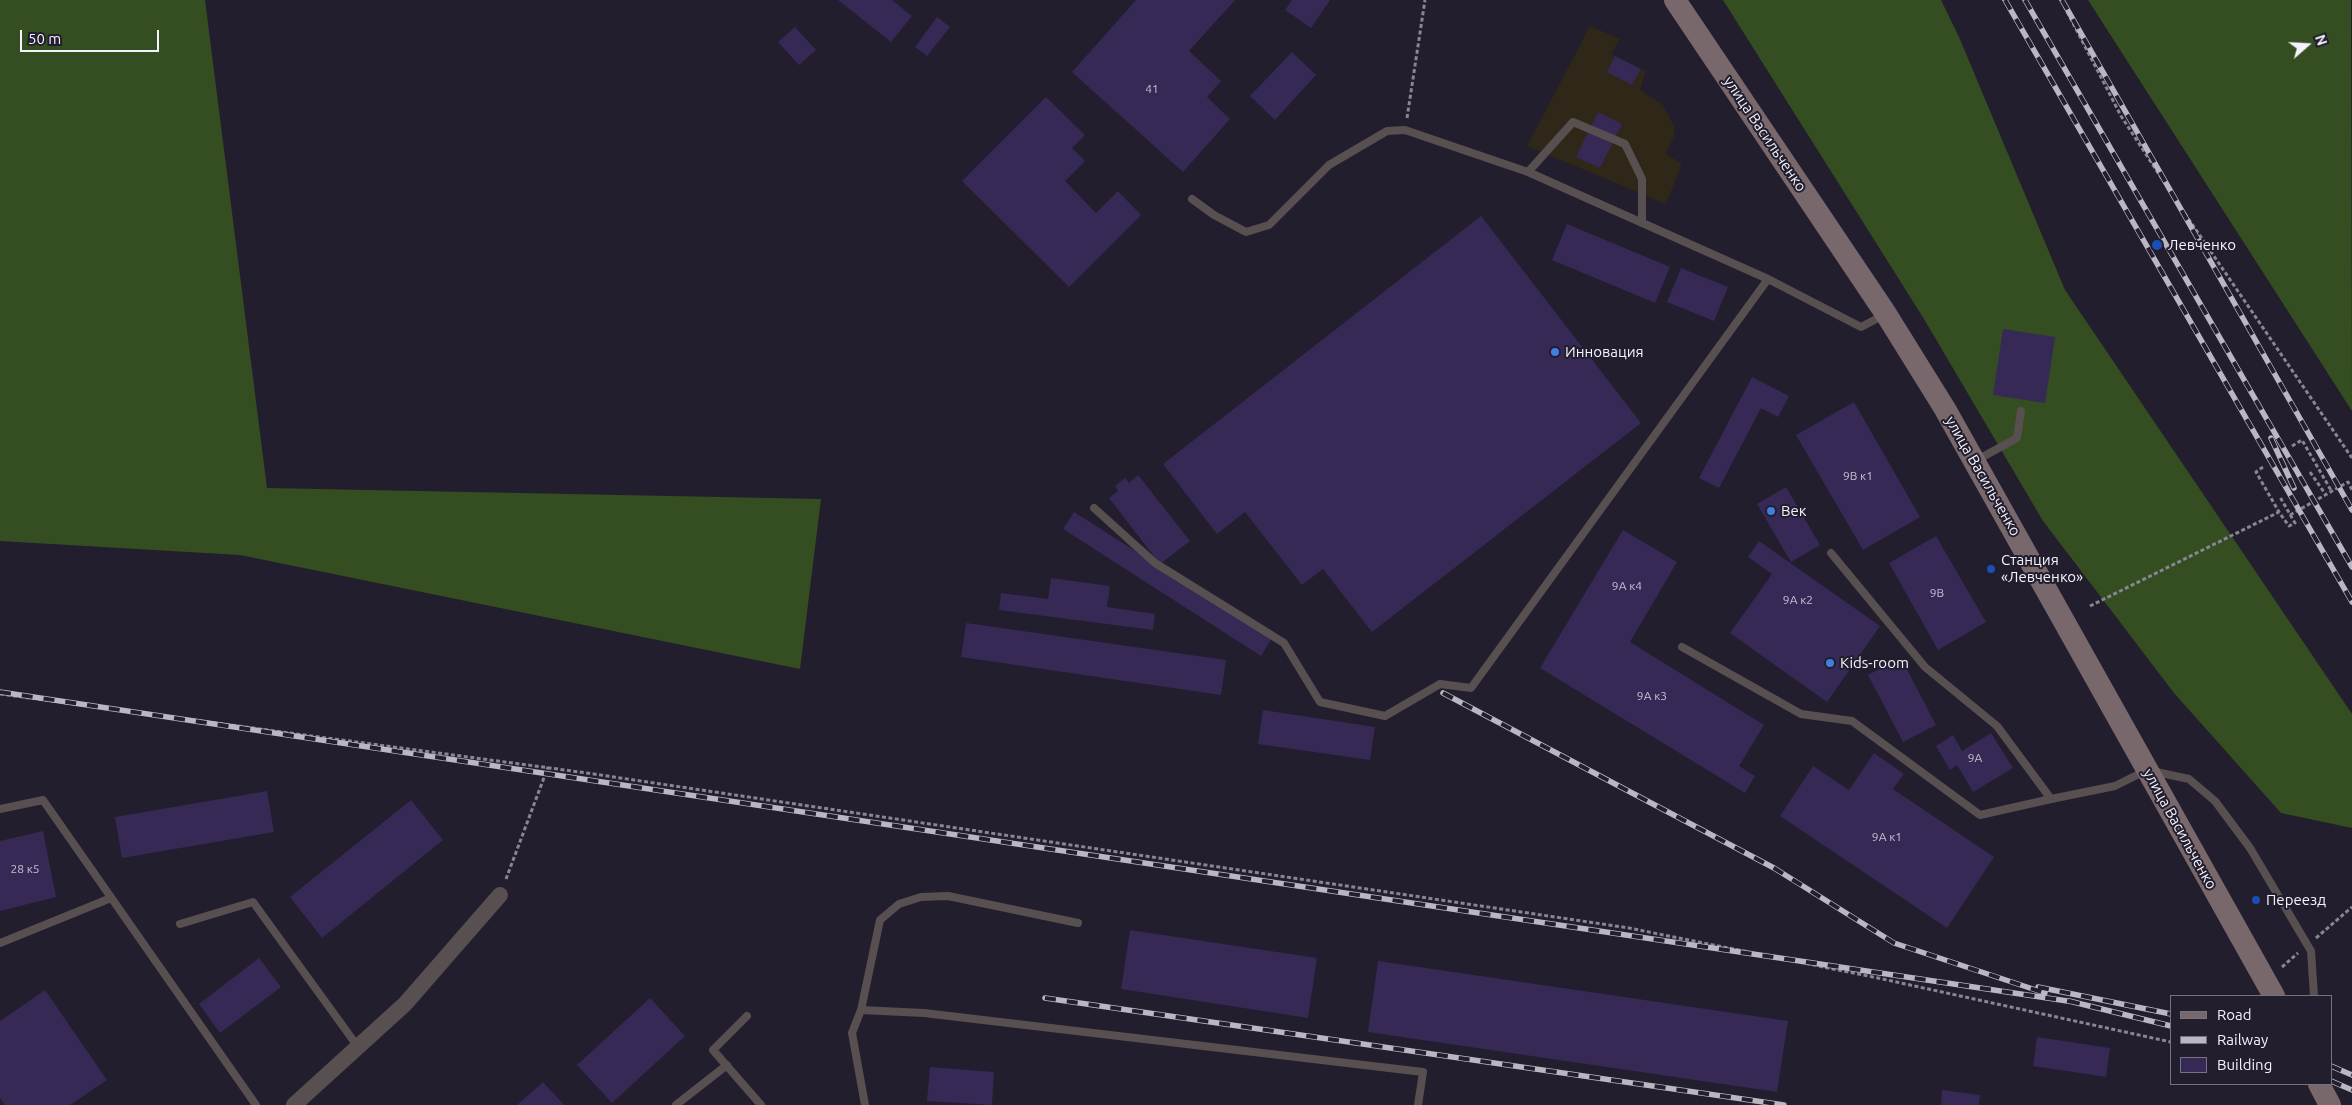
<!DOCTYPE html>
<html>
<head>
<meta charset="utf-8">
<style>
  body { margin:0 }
  #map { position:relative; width:2352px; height:1105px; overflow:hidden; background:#221e2d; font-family:Ubuntu,sans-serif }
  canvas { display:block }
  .legend { position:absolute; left:2170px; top:995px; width:162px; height:90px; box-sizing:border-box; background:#221e2d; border:1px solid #767380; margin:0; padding:6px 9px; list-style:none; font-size:15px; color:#f4f2fd }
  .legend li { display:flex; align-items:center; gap:10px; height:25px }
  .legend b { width:25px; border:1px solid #767380 }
  .north { position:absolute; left:2282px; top:20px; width:50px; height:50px; -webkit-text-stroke:4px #221e2d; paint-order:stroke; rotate:71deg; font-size:14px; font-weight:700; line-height:20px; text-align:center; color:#f4f2fd }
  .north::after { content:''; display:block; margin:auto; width:18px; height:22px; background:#f4f2fd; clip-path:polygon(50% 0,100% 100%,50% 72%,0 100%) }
  .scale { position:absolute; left:20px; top:30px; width:139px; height:22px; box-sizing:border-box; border:2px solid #f4f2fd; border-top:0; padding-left:6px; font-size:15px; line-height:18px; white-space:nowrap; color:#f4f2fd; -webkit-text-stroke:4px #221e2d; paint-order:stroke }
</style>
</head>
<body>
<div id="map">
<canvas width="2352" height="1105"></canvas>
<ul class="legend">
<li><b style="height:6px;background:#78686b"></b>Road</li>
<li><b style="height:6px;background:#bab7c3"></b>Railway</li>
<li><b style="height:14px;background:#362955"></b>Building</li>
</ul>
<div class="north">N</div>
<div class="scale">50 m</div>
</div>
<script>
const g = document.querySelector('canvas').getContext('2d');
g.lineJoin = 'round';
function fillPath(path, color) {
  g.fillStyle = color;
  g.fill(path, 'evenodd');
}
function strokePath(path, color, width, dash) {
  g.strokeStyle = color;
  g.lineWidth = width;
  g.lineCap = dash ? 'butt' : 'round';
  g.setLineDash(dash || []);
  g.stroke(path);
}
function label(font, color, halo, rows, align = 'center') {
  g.font = font + ' Ubuntu,sans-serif';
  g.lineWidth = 4;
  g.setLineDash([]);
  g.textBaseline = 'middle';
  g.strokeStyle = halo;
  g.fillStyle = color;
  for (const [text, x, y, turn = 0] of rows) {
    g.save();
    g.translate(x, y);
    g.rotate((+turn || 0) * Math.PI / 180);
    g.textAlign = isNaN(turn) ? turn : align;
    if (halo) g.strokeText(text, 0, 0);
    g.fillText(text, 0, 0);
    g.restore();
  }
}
fillPath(new Path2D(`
  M1590 26 1620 39 1611 54 1646 71 1640 90 1663 105 1674 126V136L1666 154 1682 164 1666 204 1527 146Z`), '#2f2717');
fillPath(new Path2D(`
  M0 0H205L267 488 821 499 800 669 240 555 0 541Z
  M1723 0H1941L1959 37 2065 290 2352 714V828L2281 813 2174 693 2043 521 1924 319Z
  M2088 0H2351L2352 411Z`), '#344e21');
fillPath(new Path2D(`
  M838 0H892L912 16 891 42Z
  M1136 0H1235L1189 51 1221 81 1207 97 1230 119 1183 172 1072 72Z
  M1292 0H1330L1311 28 1285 10Z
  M937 17 950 27 927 56 915 47Z
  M795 27 816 50 799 65 778 42Z
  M1292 52 1316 75 1275 120 1250 96Z
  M1615 56 1641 69 1632 85 1607 72Z
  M1046 97 1085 135 1072 148 1085 161 1065 181 1096 213 1118 191 1141 215 1069 287 962 181Z
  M1598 112 1622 124 1600 168 1576 157Z
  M1481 216 1641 423 1372 632 1323 569 1302 585 1245 512 1217 534 1163 464Z
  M1567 224 1670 267 1655 303 1552 260Z
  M1681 268 1728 287 1714 321 1667 302Z
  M2003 329 2055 337 2045 403 1993 395Z
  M1752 377 1789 396 1778 417 1761 408 1719 488 1699 478Z
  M1854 402 1920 517 1863 550 1796 435Z
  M1138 475 1190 541 1160 564 1109 498 1118 491 1115 486 1125 478 1129 483Z
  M1786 487 1820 545 1791 562 1757 504Z
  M1074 512 1272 638 1261 656 1063 529Z
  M1623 530 1677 562 1630 642 1764 725 1739 766 1755 776 1745 793 1540 668Z
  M1936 536 1986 622 1938 650 1889 563Z
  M1759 541 1880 626 1827 702 1730 633 1772 574 1748 557Z
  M1051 578 1110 586 1107 607 1155 614 1153 630 999 610 1001 593 1048 599Z
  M966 623 1226 660 1221 695 961 657Z
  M1901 658 1936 725 1903 742 1868 675Z
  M1263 710 1375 727 1370 760 1258 744Z
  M1991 733 2013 768 1973 792 1957 765 1950 770 1936 746 1953 735 1962 751Z
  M1874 753 1904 774 1893 789 1994 857 1947 928 1780 816 1813 766 1849 790Z
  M267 791 274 832 122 858 115 817Z
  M411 800 443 840 322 938 290 897Z
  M43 831 56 897 0 911V841Z
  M1130 930 1317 958 1308 1018 1121 989Z
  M259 958 281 987 220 1033 199 1004Z
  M1378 961 1788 1021 1777 1092 1368 1032Z
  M45 990 107 1080 70 1105H5L0 1098V1021Z
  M650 998 685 1036 612 1103 577 1065Z
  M2037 1037 2110 1048 2106 1077 2033 1066Z
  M930 1067 994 1072 992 1105 927 1101Z
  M543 1082 564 1105H517Z
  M1942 1090 1980 1095 1979 1105H1941Z`), '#362955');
strokePath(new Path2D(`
  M2061 0 2121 116 2179 205 2352 458
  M1407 118 1425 0
  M2292 446 2302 440 2332 492
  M2263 467 2256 472 2279 512
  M2310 472 2326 495
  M2290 515 2348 482 2352 490
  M2090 606 2279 512 2289 526 2295 523 2280 497
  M0 694 587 773 1629 928 1878 978 2171 1042
  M506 879 548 767
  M2316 938 2352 907
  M2282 967 2298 953`), '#898693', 3, [4, 2.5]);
strokePath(new Path2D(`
  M1528 172 1573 122 1625 144 1642 179V223
  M1192 199 1214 215 1246 232 1269 225 1329 165 1387 131 1405 130 1528 172 1768 279 1861 327 1884 315
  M1977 460 2017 438 2021 411
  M1094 508 1155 563 1284 643 1320 702 1385 716 1440 684 1471 688 1768 279
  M1831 553 1925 667 1997 726 2051 799 2115 786 2147 770 2189 779 2215 801 2250 848 2311 951 2314 996
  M1682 647 1801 714 1852 721 1980 815 2051 799
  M0 809 43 800 256 1105
  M180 924 253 902 358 1047
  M0 943 111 898
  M861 1010 880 920 899 904 921 897 948 896 1078 923
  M747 1016 713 1050 761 1105
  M676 1105 727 1065
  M865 1105 852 1033 861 1010 924 1013 1423 1072 1418 1105`), '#584f50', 8);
strokePath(new Path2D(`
  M294 1105 405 1004 500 895`), '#584f50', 16);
strokePath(new Path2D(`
  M1675 0 1886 314 1945 409 2274 996
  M2319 1084 2330 1105`), '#78686b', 22);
const rail = new Path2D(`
  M2005 0 2352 602
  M2025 0 2352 567
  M2062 0 2352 510
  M2271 438 2294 488
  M0 692 2074 1002
  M1443 693 1774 868 1894 943 2045 993
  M2038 987 2171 1014
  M1045 998 1784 1105
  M2069 1001 2171 1026
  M2331 1066 2352 1075
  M2331 1081 2352 1090`);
strokePath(rail, '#bab7c3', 5.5);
strokePath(rail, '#221e2d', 4, [11]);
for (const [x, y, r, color] of [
  [2157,245,6,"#1a4fb4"],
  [1555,352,5,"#3f7fe0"],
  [1771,511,5,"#3f7fe0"],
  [1991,569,5,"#1a4fb4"],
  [1830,663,5,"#3f7fe0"],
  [2256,900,5,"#1a4fb4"]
]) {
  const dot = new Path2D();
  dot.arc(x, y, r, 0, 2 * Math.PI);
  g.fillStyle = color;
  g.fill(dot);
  strokePath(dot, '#221e2d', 2);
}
label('12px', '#c4c0d3', null, [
  ["41",1152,89],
  ["9В к1",1858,476],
  ["9А к4",1627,586],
  ["9В",1937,593],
  ["9А к2",1798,600],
  ["9А к3",1652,696],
  ["9А",1975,758],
  ["9А к1",1887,837],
  ["28 к5",25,869]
]);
label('15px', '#f4f2fd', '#221e2d', [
  ["улица Васильченко",1765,134,56],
  ["улица Васильченко",1983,476,60],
  ["улица Васильченко",2180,829,61]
]);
label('15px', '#f4f2fd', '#221e2d', [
  ["Левченко",2168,245],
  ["Инновация",1565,352],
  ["Век",1781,511],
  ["Станция",2001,560],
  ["«Левченко»",2001,577],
  ["Kids-room",1840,663],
  ["Переезд",2266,900]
], 'left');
</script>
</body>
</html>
